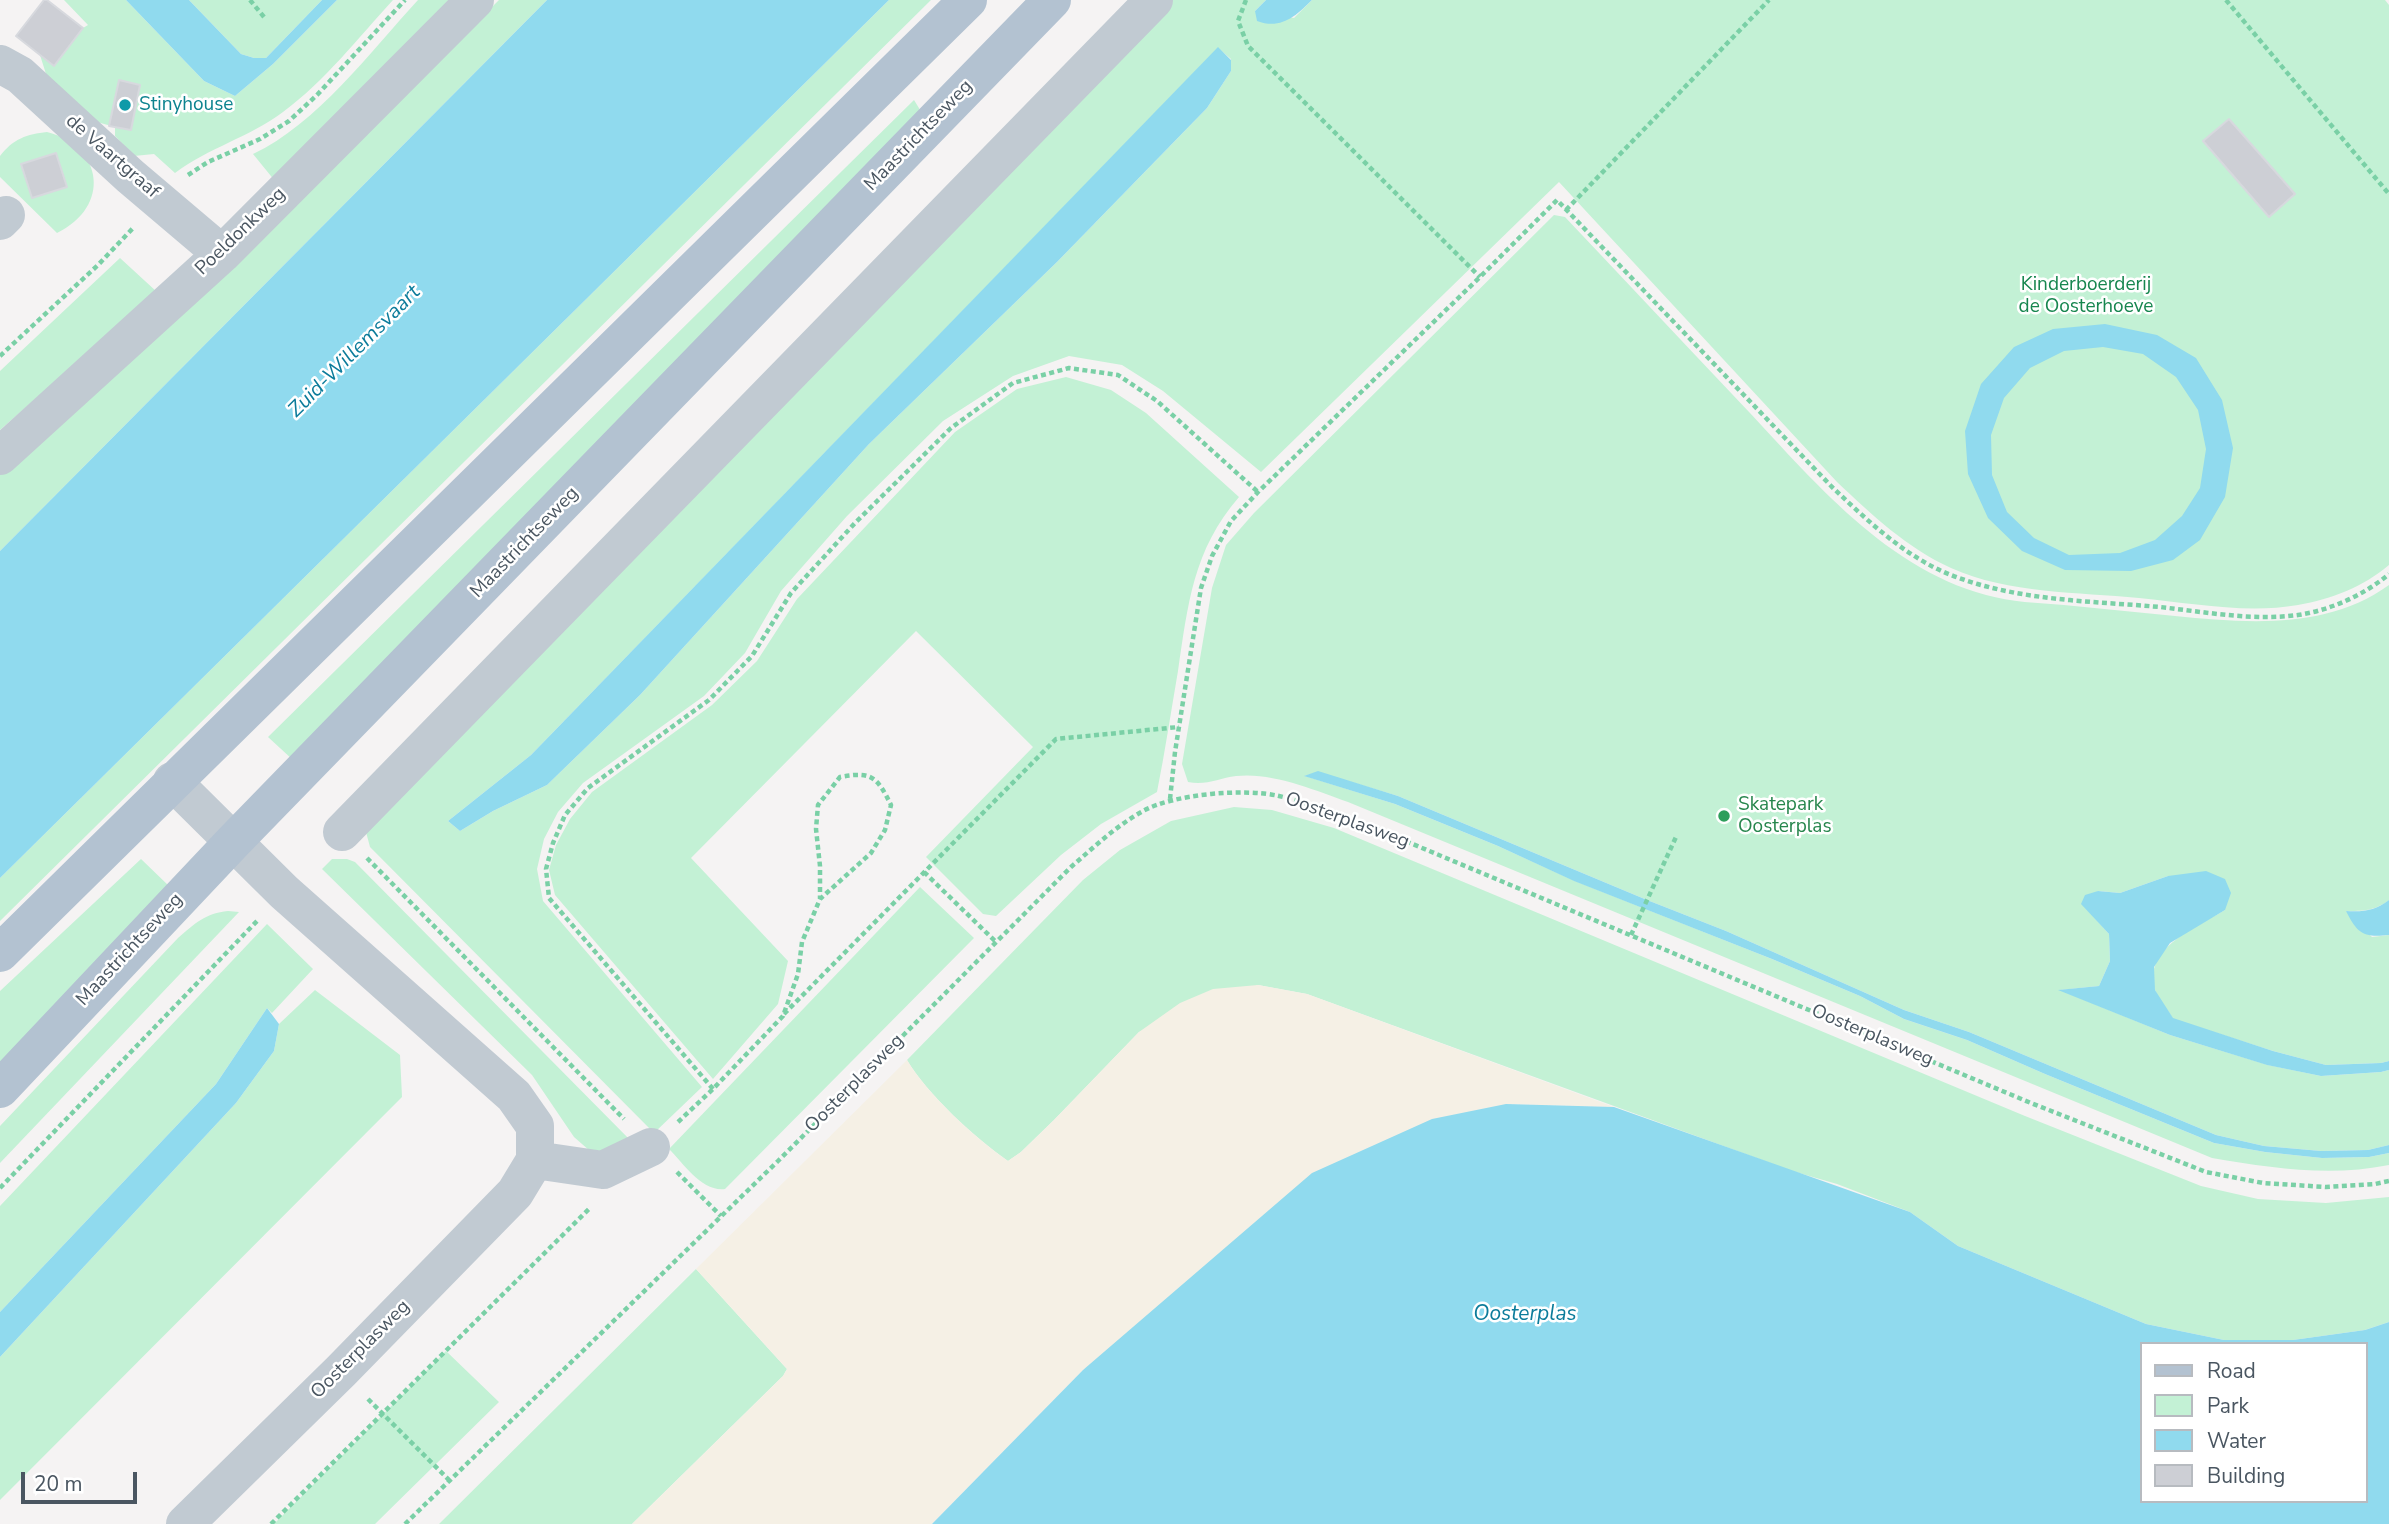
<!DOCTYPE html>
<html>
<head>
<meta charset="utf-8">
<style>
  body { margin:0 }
  #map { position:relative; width:2389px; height:1524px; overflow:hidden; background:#f5f3f3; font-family:"Nunito Sans",sans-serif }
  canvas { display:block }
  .legend { position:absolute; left:2140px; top:1342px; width:228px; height:161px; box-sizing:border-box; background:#fff; border:2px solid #b7bbc0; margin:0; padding:9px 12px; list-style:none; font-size:21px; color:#4a5661 }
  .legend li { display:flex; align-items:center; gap:14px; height:35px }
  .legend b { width:35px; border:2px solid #b7bbc0 }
  .scale { position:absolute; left:21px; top:1472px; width:116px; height:32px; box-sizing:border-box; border:4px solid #4a5661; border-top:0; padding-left:9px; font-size:21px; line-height:24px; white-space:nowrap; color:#4a5661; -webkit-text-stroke:5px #fff; paint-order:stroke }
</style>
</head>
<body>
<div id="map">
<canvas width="2389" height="1524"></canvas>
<ul class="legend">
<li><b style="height:9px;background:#b3c2d1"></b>Road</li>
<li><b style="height:19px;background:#c3f1d5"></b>Park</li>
<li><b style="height:19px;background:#90daee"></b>Water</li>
<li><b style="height:19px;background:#cdcfd5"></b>Building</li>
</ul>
<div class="scale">20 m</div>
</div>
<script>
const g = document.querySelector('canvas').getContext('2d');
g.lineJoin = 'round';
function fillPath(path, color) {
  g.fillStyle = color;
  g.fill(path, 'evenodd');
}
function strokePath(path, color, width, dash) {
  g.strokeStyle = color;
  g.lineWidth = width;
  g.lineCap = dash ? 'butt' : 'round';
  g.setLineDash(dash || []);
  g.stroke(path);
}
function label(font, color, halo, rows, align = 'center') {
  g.font = font + ' "Nunito Sans",sans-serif';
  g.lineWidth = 5;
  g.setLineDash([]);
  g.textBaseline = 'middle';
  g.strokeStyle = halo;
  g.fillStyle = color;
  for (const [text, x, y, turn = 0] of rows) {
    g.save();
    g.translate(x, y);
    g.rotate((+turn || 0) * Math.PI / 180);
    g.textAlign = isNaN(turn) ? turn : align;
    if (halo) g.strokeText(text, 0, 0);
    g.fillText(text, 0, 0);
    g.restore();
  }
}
fillPath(new Path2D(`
  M64 0H126L204 81 235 96 273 64 337 0H393C358 38 325 81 283 112 250 137 208 148 175 173L154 154 134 156 115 136V127L97 122 46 74 40 55 55 65 83 28 88 25Z
  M189 0H322L266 58H254L241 54Z
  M418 0H455L275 181 253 154C317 124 370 52 418 0Z
  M499 0H547L0 551V475L216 283Z
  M889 0H931L0 921V878Z
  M1170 0H1266L1255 11 1294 18 1312 0H2385L2389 5V565C2363 587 2332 599 2298 605 2246 614 2191 603 2139 598 2078 592 2009 594 1951 568 1907 548 1872 515 1837 482L1559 182 1261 472 1163 391 1122 365 1069 356 1013 376 943 421 847 516 781 591 745 653 704 696 583 783 558 812 544 839 537 869 543 901 702 1087 654 1133 370 847 366 832ZM1218 48 1231 59V71L1207 108 1057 262 869 444 640 695 547 785 493 811 460 831 448 821 531 755Z
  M914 100 922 113 293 760 268 737Z
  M47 132C104 147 111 207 57 233L0 177V156C13 139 27 134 47 132Z
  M1554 215 1565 217C1621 276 1676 335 1732 394 1805 470 1879 566 1986 595 2011 602 2038 603 2064 605 2101 609 2138 612 2175 616 2247 623 2327 630 2389 585V900C2375 911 2363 911 2346 911L2372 937 2389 935V1061L2381 1063 2326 1065 2273 1051 2173 1019C2168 1010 2159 1000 2155 990 2142 948 2197 927 2225 910L2168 876 2120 893 2098 891 2082 904 2109 934 2110 961 2099 986 2060 990 2170 1035 2268 1065 2321 1076 2381 1072 2389 1070V1145L2368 1150 2321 1151 2264 1146 2216 1135 1969 1032 1904 1010 1726 931 1647 900 1398 796 1318 772 1305 776 1395 804 1498 846 1575 881 1772 959 1860 996 1904 1019 1967 1040 2045 1074 2214 1143 2265 1152 2322 1158 2369 1157 2389 1153V1165C2330 1177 2271 1168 2212 1158L1348 802C1314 790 1273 772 1236 776 1219 778 1206 786 1188 782L1182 764 1212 588 1226 545 1254 513Z
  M120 258 157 292 0 430V371Z
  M1066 377 1111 390 1146 413 1239 497C1193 550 1188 604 1178 671 1171 711 1165 752 1157 792L1101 824 1061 855 996 916 983 914 926 857 1033 747 916 631 691 858 788 961 778 1004 713 1079 555 895 549 870 556 845 570 819 592 792 712 705 757 661 797 599 955 432 1017 389Z
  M1234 807 1272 810 1334 828 2025 1116 2201 1186 2258 1199 2326 1203 2389 1197V1322L2365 1330 2293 1340H2224L2146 1324 1958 1246 1910 1212 1837 1184 1792 1171 1307 994 1258 985 1139 1032 1054 1120 1021 1152 1008 1161C974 1137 928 1095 907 1060L1083 880 1120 850 1171 821Z
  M141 859 169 886 0 1067V991Z
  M332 859H347L355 862 635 1145 622 1151H590L574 1137 532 1075 322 869Z
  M920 887 974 938 725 1189C702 1192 684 1164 669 1149Z
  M228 911 239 912 0 1163V1126L178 938C194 924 206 913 228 911Z
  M267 924 313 969 272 1013 267 1008 216 1084 0 1312V1206Z
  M315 990 400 1055 402 1097 0 1500V1357L236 1103 274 1051 279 1024Z
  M696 1269 787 1369 783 1376 632 1524H439Z
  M446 1351 499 1402 375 1524H274Z`), '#c3f1d5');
fillPath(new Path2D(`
  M1258 985 1307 994 1614 1107 1506 1104 1083 1370 932 1524H632L783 1376 787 1369 696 1269 907 1060C928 1095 974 1137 1008 1161L1021 1152 1054 1120 1139 1032 1180 1003 1213 989Z`), '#f5f0e5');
fillPath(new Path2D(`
  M126 0H189L241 54 254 58H266L322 0H337L273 64 235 96 204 81Z
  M547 0H889L0 878V551Z
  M1266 0H1312C1296 16 1281 30 1257 21L1255 11Z
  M1218 47 1231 60V71L1207 108 1057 262 869 444 640 695 547 785 493 811 460 831 448 821 531 755Z
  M2105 324 2157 335 2196 358 2222 400 2233 448 2225 497 2200 540 2173 560 2131 571 2065 570 2022 551 1988 518 1968 474 1965 431 1981 384 2014 347 2053 329ZM2103 347 2143 354 2176 377 2198 410 2206 449 2200 488 2182 516 2155 540 2120 553 2069 555 2034 538 2007 512 1992 475 1991 435 2004 398 2030 368 2064 351Z
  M1318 771 1398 796 1647 900 1726 931 1904 1010 1969 1032 2216 1135 2264 1146 2321 1151 2368 1150 2389 1145V1153L2369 1157 2322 1158 2265 1152 2214 1143 2045 1074 1967 1040 1904 1019 1860 996 1772 959 1574 881 1498 846 1395 804 1304 776Z
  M2206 871 2225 879 2231 893 2225 910 2170 943 2154 967 2155 990 2173 1018 2273 1051 2326 1065 2381 1063 2389 1061V1070L2381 1072 2321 1076 2267 1065 2170 1035 2058 990 2099 986 2110 961 2109 934 2081 904 2085 895 2098 891 2120 893 2168 876Z
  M2389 900V935C2363 938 2357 933 2346 911 2363 912 2375 911 2389 900Z
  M267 1008 279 1024 274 1051 236 1103 0 1357V1312L216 1084Z
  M1506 1104 1614 1107 1910 1212 1958 1246 2146 1324 2224 1340H2293L2365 1330 2389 1322V1524H932L1083 1370 1312 1173 1432 1119ZM2142 1344H2366V1501H2142Z`), '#90daee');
const building = new Path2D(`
  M44 0H47L83 28 54 66 16 36Z
  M119 80 140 85 131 130 109 126Z
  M2229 119 2295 194 2269 217 2203 141Z
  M56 153 67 187 32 198 21 164Z`);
fillPath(building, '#cdcfd5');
strokePath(building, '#d7d9de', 2);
strokePath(new Path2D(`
  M250 0 264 17
  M1246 0 1238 21 1248 46 1480 277
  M2226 0 2389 194
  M188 175 208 162 260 139 289 121 317 95 405 0
  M1566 210 1769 0
  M0 356 98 265 134 227
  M1170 799 1175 752 1201 588 1212 556 1231 521 1258 492 1480 277 1557 200 1832 487C1867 520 1905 557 1951 575 2017 601 2091 601 2160 607 2205 612 2253 621 2298 615 2331 610 2364 595 2389 574
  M367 858 624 1119
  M924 872 996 942
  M1631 935 1676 837
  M784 1014 1056 739 1179 727
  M713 1089 549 898 546 869 553 843 565 815 588 788 709 700 752 656 791 593 855 523 951 428 1013 383 1069 368 1118 375 1157 401 1258 492
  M678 1122 713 1089 783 1016 798 974 802 942 820 899 871 853 885 830 891 805C877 777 872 771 840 777L818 805 816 829 820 866V899
  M677 1172 721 1216
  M0 1188 257 921
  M368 1399 449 1480
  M271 1524 589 1209
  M405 1524 778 1161 1071 867C1094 847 1116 826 1143 811 1174 794 1244 788 1279 796 1300 801 1320 808 1341 814L2031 1103 2206 1172 2263 1183 2326 1187 2375 1184 2389 1181`), '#7ad0a6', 4.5, [5, 3.5]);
strokePath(new Path2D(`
  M0 64 20 75 130 176 222 254
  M0 221 6 215
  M0 456 222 254 475 0
  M172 781 284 892 514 1096 535 1126V1160L515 1193 341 1371 185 1524
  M342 832 1154 0
  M535 1160 603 1170 651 1147`), '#c1cad2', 38);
strokePath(new Path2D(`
  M0 953 968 0
  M0 1089 233 842 1052 0`), '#b3c2d1', 38);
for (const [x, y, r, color] of [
  [125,105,7,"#0f9aa8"],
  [1724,816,7,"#2e9e5b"]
]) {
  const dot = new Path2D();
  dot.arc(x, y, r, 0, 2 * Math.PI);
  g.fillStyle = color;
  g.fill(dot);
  strokePath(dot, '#fff', 2.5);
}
label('19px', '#0d838f', '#fff', [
  ["Stinyhouse",139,105]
], 'left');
label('19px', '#4a5661', '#fff', [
  ["Maastrichtseweg",919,136,-46],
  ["de Vaartgraaf",112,157,41],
  ["Poeldonkweg",241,232,-44],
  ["Maastrichtseweg",525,543,-46],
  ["Oosterplasweg",1347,821,20],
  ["Maastrichtseweg",130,950,-47],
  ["Oosterplasweg",1872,1036,23],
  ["Oosterplasweg",855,1084,-45],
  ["Oosterplasweg",361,1350,-45]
]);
label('19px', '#17864f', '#fff', [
  ["Kinderboerderij",2086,285],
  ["de Oosterhoeve",2086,307]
]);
label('19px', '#27864d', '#fff', [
  ["Skatepark",1738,805],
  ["Oosterplas",1738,827]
], 'left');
label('italic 21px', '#0c7c9b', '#fff', [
  ["Zuid-Willemsvaart",355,352,-45],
  ["Oosterplas",1525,1315]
]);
</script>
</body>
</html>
